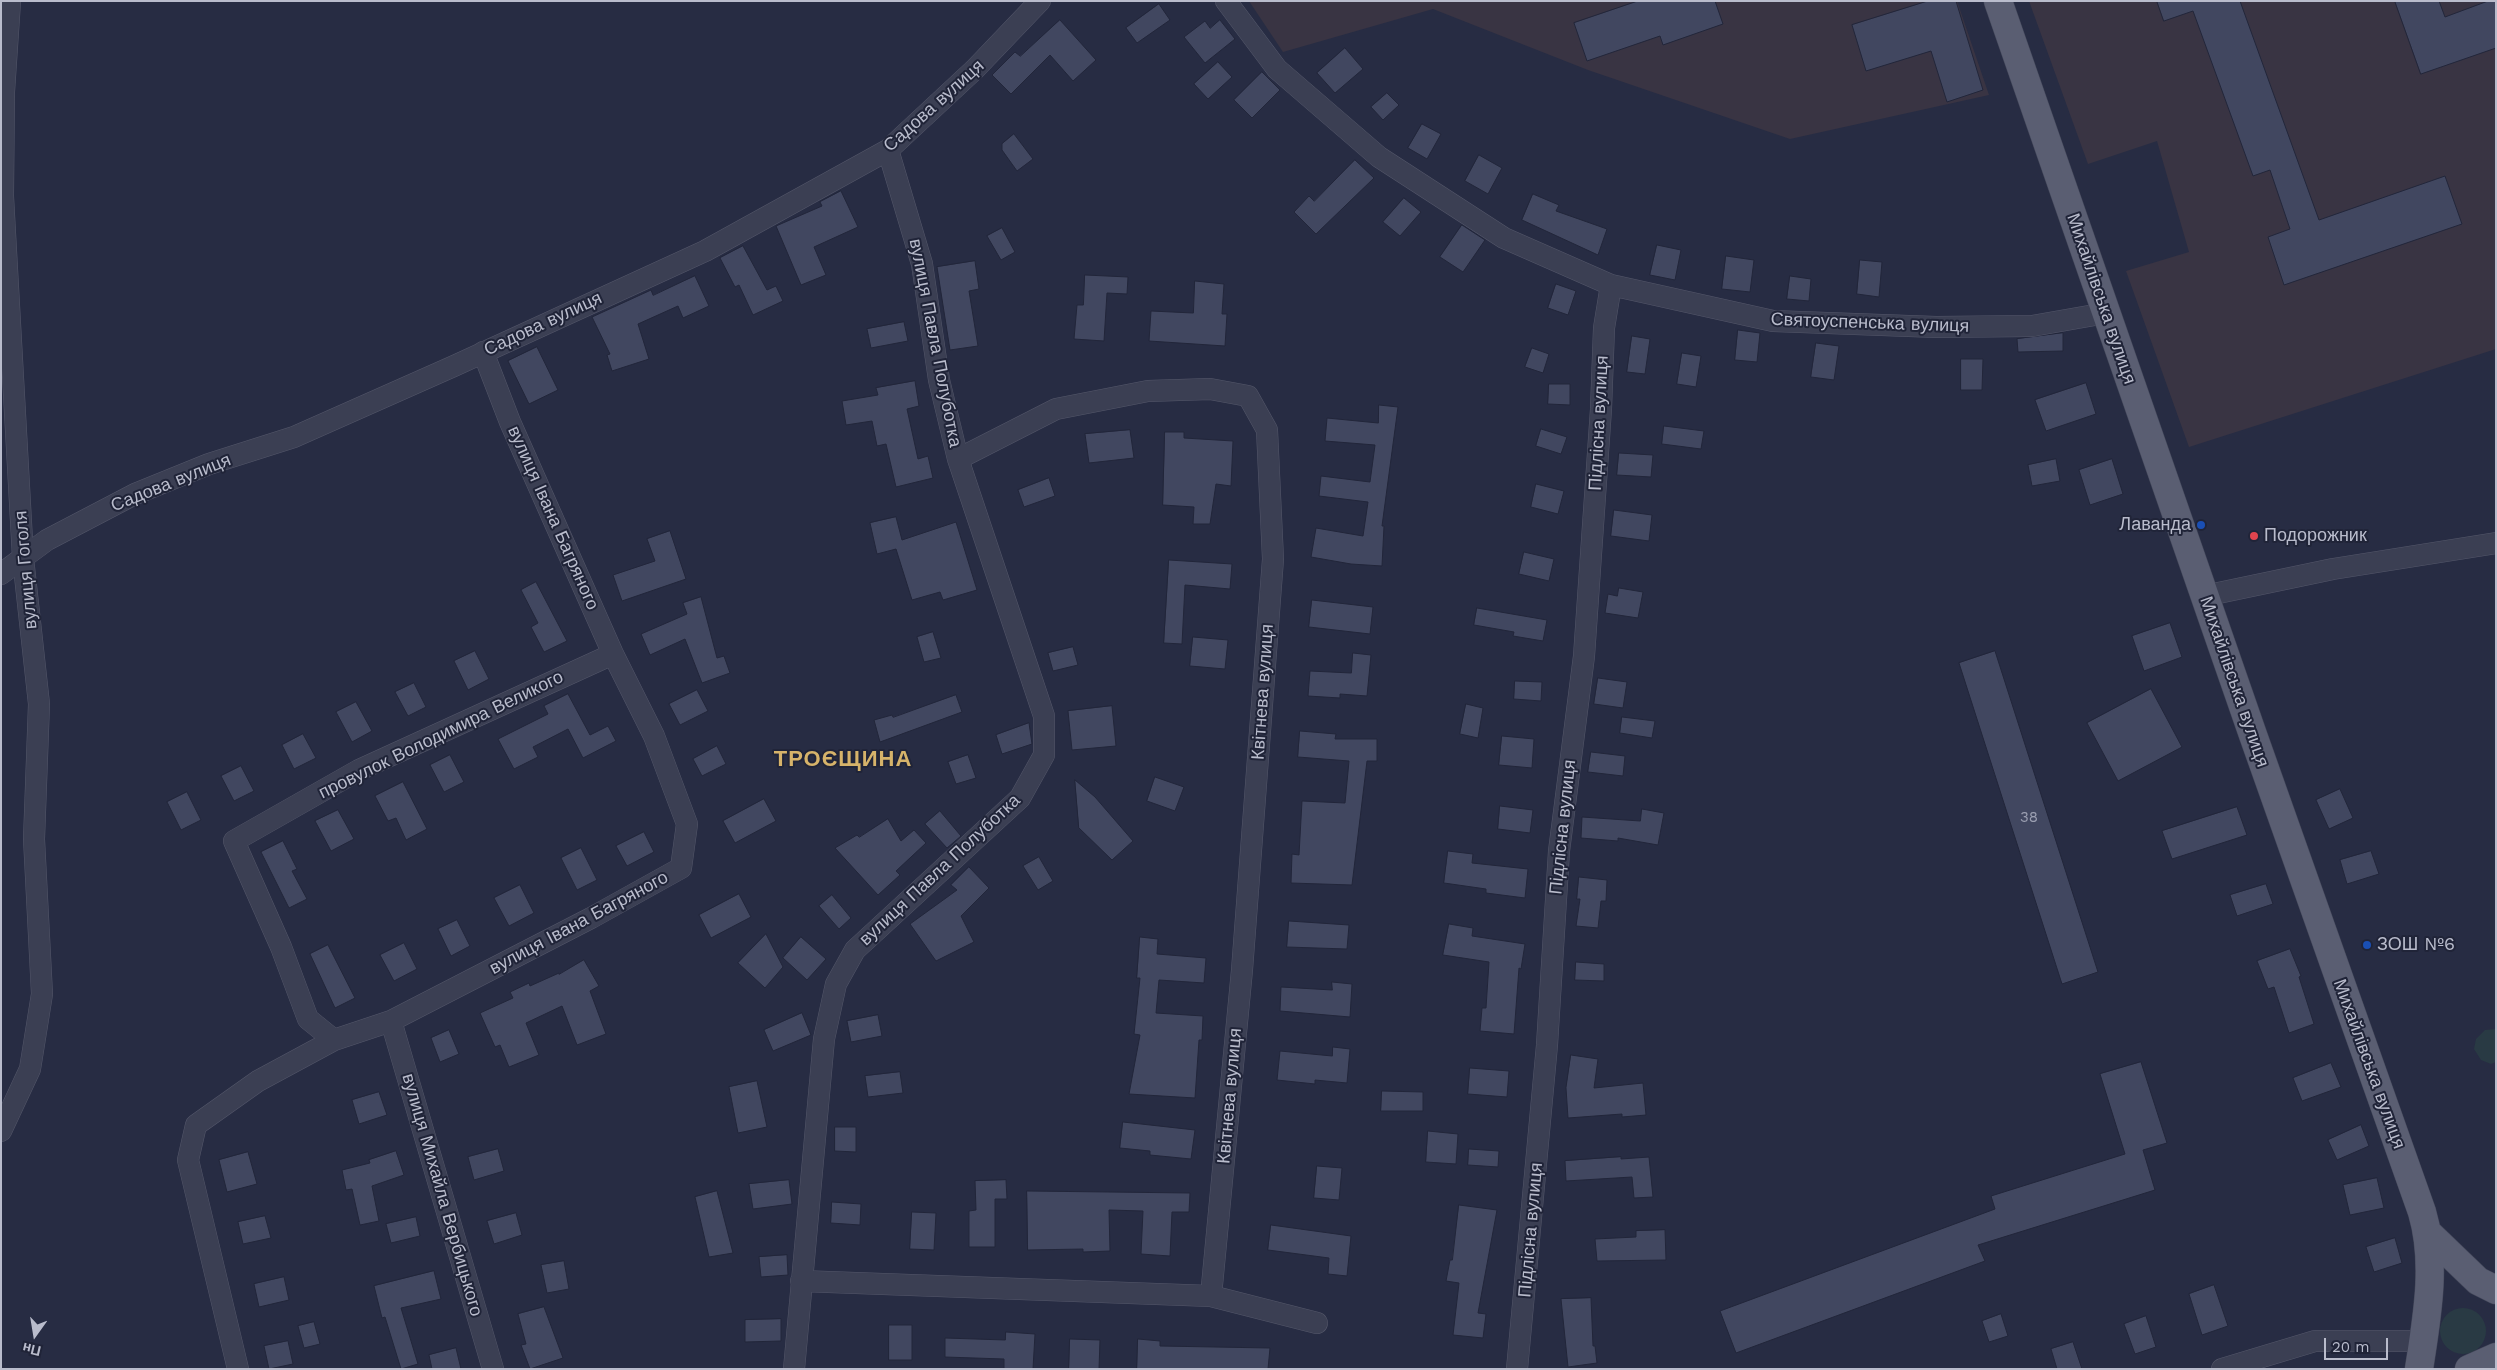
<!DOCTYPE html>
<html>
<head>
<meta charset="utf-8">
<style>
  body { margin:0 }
  #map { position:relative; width:2497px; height:1370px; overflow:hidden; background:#272c43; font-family:"Work Sans",sans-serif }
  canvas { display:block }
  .frame { position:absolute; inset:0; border:2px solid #b9bccc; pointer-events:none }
  .north { position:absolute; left:10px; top:1310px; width:50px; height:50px; -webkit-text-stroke:4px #202438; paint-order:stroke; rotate:193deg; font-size:14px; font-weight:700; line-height:20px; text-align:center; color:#b9bccc }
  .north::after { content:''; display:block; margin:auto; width:18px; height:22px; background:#b9bccc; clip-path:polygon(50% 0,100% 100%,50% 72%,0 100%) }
  .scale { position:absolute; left:2324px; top:1338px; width:64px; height:22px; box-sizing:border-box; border:2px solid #b9bccc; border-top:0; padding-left:6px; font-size:15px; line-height:18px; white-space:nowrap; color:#b9bccc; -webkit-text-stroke:4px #202438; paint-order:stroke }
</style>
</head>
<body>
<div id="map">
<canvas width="2497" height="1370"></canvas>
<div class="frame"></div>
<div class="north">Пн</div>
<div class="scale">20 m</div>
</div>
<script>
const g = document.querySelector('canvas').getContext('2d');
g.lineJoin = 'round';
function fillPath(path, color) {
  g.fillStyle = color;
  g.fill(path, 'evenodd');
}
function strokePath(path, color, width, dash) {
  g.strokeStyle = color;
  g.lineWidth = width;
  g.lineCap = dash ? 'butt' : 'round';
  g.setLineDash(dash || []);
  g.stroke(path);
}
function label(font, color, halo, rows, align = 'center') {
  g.font = font + ' "Work Sans",sans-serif';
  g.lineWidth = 4;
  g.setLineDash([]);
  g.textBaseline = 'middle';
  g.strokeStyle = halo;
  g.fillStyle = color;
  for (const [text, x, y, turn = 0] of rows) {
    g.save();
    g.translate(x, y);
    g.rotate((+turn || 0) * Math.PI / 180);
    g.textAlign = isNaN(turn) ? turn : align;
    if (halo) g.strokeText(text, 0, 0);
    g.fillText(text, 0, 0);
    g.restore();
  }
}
fillPath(new Path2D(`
  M1249 1H1957L1989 95 1790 139 1588 70 1433 9 1283 52Z
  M2029 1H2496V349L2189 447 2126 271 2189 252 2157 141 2088 164Z`), '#393443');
fillPath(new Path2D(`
  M2496 1029V1062L2491 1064 2481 1060 2474 1049 2476 1039 2485 1030Z
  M2440 1331a23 23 0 1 1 46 0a23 23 0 1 1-46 0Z`), '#293a44');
const building = new Path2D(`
  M1638 1H1715L1723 24 1663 45 1660 36 1587 61 1574 23Z
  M1928 1H1956L1983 90 1947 102 1931 51 1866 71 1852 25Z
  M2157 1H2240L2319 220 2445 176 2462 224 2284 285 2268 237 2290 229 2270 170 2253 176 2193 11 2164 21Z
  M2395 1H2439L2445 17 2488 1H2496V48L2421 74Z
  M1159 4 1170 20 1137 43 1126 28Z
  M1060 20 1096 60 1073 81 1050 55 1011 94 992 75 1015 52 1020 56Z
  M1220 20 1235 39 1205 63 1184 37 1205 21 1210 28Z
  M1345 48 1363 69 1335 93 1317 73Z
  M1218 62 1232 77 1208 99 1194 84Z
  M1262 72 1280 90 1252 118 1234 100Z
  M1387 93 1399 105 1383 120 1371 107Z
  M1422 124 1441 134 1427 159 1408 148Z
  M1014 134 1033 159 1017 171 1002 150V144Z
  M1479 155 1502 168 1488 194 1465 181Z
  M1355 160 1374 178 1316 234 1294 212 1309 196 1314 201Z
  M841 191 858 227 814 247 826 275 801 285 776 226 822 206 820 202Z
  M1533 194 1559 205 1556 211 1607 229 1598 255 1522 220Z
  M1404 198 1421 212 1400 236 1383 222Z
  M1462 225 1485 240 1463 272 1440 257Z
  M1002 228 1015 252 1001 260 987 236Z
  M1657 245 1681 250 1675 280 1650 275Z
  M743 246 767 290 776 286 783 301 753 315 739 285 735 287 720 258Z
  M1726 256 1754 260 1750 292 1722 289Z
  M1860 260 1882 262 1879 297 1857 294Z
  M975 261 979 289 969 291 978 346 950 350 937 267Z
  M1085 275 1128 277 1127 294 1107 293 1104 341 1074 339 1077 305H1083Z
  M695 276 709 306 683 318 678 306 638 324 649 359 612 371 607 355 610 354 592 317 651 290 653 295Z
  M1790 276 1811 279 1809 301 1787 299Z
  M1195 281 1224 284 1222 314H1227L1225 346 1149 341 1151 311 1193 313Z
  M1556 284 1576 291 1568 315 1548 308Z
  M904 322 908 341 871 348 867 329Z
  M1738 330 1760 333 1757 362 1735 360Z
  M2063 333V351L2018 352 2017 339Z
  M1632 336 1650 339 1645 374 1627 372Z
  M1816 343 1839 346 1834 380 1811 377Z
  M537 347 558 390 529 404 508 361Z
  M1532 348 1549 354 1543 373 1525 367Z
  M1682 353 1701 356 1696 387 1677 384Z
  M1961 359H1983L1982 390H1961Z
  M915 381 919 406 907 409 918 459 928 456 933 478 896 487 886 444 877 446 872 421 846 425 842 401 878 395 876 388Z
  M2086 383 2096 414 2046 431 2035 400Z
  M1549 384H1570V405L1548 404Z
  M1379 405 1398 407 1382 526H1384L1382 566 1351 564 1311 557 1316 528 1363 536 1368 502 1319 496 1321 476 1370 482 1375 445 1325 441 1327 418 1378 423Z
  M1664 426 1704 431 1701 449 1662 444Z
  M1541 429 1567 437 1561 454 1536 446Z
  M1130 430 1134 458 1089 463 1085 434Z
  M1165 432H1184V438L1233 441 1231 486 1216 484 1210 524H1193L1194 507 1163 505Z
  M1619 453 1653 455 1651 477 1617 475Z
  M2056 459 2060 481 2032 486 2028 465Z
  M2112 459 2123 494 2090 505 2079 470Z
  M1049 478 1055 496 1024 507 1018 490Z
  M1536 484 1564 491 1558 514 1531 507Z
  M1614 510 1652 515 1649 541 1611 536Z
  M896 517 902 540 956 522 977 590 943 600 940 592 912 600 896 549 877 554 870 523Z
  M670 531 686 579 622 601 613 575 655 561 647 539Z
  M1524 552 1554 559 1549 581 1519 574Z
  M1169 560 1232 564 1230 589 1185 585 1182 644 1164 643Z
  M536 582 567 641 544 652 531 627 538 623 521 590Z
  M1619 588 1643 592 1638 618 1605 613 1608 594 1617 596Z
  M701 597 717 658 724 656 730 673 702 683 685 639 650 655 641 634 687 614 683 603Z
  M1312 600 1373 607 1370 634 1309 627Z
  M1477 608 1547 620 1543 641 1513 636 1514 632 1474 625Z
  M2170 623 2182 657 2144 671 2132 636Z
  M933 632 941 658 924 662 917 637Z
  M1193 637 1228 640 1225 669 1190 666Z
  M1073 647 1078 665 1053 671 1048 653Z
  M475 651 489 679 468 690 454 661Z
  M1995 651 2098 972 2062 984 1959 663Z
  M1353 653 1371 655 1367 696 1340 694V698L1308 696 1310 671 1351 673Z
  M1598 678 1627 682 1623 708 1594 704Z
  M1515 681 1542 682 1541 701 1514 699Z
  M414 683 426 707 408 716 395 692Z
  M2151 689 2182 747 2118 781 2087 723Z
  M697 690 708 711 680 725 669 704Z
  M568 694 590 735 608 726 616 741 583 758 568 729 533 747 538 757 514 769 498 739 548 714 544 706Z
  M956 695 962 712 880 742 874 720 892 715 893 717Z
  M356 702 372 731 352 742 336 712Z
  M1466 704 1483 708 1478 738 1460 734Z
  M1112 706 1116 746 1072 750 1068 711Z
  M1622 717 1655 721 1652 738 1620 733Z
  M1029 723 1032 744 1002 754 996 735Z
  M1300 731 1336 734 1335 739H1377V761H1367L1352 885 1291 883 1292 854 1299 855 1302 801 1345 803 1349 761 1298 757Z
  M303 734 316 758 294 769 282 745Z
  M1502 736 1534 739 1532 768 1499 765Z
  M717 746 726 764 702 776 693 759Z
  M1591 752 1625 756 1623 776 1588 772Z
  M450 755 464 782 444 792 430 765Z
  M968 755 976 778 956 784 948 762Z
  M241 766 254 791 234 801 221 776Z
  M1155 777 1184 787 1175 811 1147 801Z
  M1075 780 1095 797 1133 841 1112 860 1079 828Z
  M403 782 427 829 406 840 396 818 388 821 375 796Z
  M2340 789 2353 818 2329 829 2316 800Z
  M187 792 201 820 181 830 167 802Z
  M764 799 776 821 735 843 723 821Z
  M1500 806 1533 810 1530 833 1498 829Z
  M2237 807 2247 835 2172 859 2162 831Z
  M1642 809 1664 813 1658 845 1618 838V841L1581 838 1582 817 1640 821Z
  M338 810 354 839 331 851 315 821Z
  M940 811 961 836 947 848 925 824Z
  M888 819 901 841 914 830 926 843 896 871 900 875 878 895 835 848 857 835 859 837Z
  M644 832 654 852 627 866 616 846Z
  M283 841 297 869 292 871 307 899 289 908 261 852Z
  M581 848 597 880 577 890 561 858Z
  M1448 851 1473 854 1472 863 1528 869 1525 898 1486 893V889L1444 883Z
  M2371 851 2379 874 2347 884 2340 860Z
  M1039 857 1053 881 1038 890 1023 866Z
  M969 867 989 888 961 916 974 942 936 961 910 924 957 890 951 885Z
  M1579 877 1607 880 1606 901H1601L1598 928 1576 926 1580 899H1577Z
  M2266 884 2273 904 2237 916 2230 895Z
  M520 885 534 913 509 926 494 898Z
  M739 894 751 917 711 938 699 915Z
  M832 895 851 918 839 929 819 906Z
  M457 920 470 946 451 956 438 929Z
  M1289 921 1349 925 1347 949 1287 947Z
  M1449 924 1473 928 1472 936 1525 944 1521 969 1519 968 1514 1034 1480 1031 1482 1008H1486L1489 962 1443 955Z
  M766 934 783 967 765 988 738 963Z
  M801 937 826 959 807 980 783 958Z
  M1140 937 1158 939 1157 954 1206 958 1204 983 1159 980 1156 1013 1203 1016 1202 1040H1199L1195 1098 1129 1094 1140 1035 1134 1034 1140 978H1137Z
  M404 943 417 969 394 981 380 955Z
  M328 945 355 998 335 1008 310 954Z
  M2290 949 2301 976 2299 977 2314 1024 2289 1033 2274 987 2268 989 2257 961Z
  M584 960 599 986 590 991 606 1034 577 1045 562 1006 526 1023 539 1055 509 1067 500 1045 495 1047 480 1013 513 998 510 992 529 983 530 986 559 973V974Z
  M1576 962 1604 964V981L1575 980Z
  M1332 982 1352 984 1350 1017 1280 1011 1281 987 1332 990Z
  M802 1013 811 1035 773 1051 764 1030Z
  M878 1015 882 1036 851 1042 847 1021Z
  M449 1030 459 1054 440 1062 431 1038Z
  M1333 1047 1350 1049 1347 1083 1315 1080V1084L1277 1080 1280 1051 1332 1056Z
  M1571 1055 1598 1059 1594 1088 1643 1083 1646 1115 1622 1117V1114L1568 1118 1566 1088Z
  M2141 1062 2167 1143 2143 1150 2155 1190 1978 1245 1985 1261 1736 1353 1720 1311 1995 1209 1991 1196 2125 1154 2100 1074Z
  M2331 1063 2341 1087 2302 1101 2293 1078Z
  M1470 1068 1509 1071 1507 1097 1468 1094Z
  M900 1072 903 1093 868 1097 865 1076Z
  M757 1081 767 1127 738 1133 729 1087Z
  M1382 1091 1423 1092V1111H1381Z
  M379 1092 387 1115 359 1124 352 1100Z
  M1123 1122 1195 1130 1191 1159 1150 1155V1151L1120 1148Z
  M2361 1125 2369 1146 2337 1160 2328 1140Z
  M835 1127H856V1152L835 1151Z
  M1428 1131 1458 1134 1456 1164 1426 1162Z
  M498 1149 504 1171 474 1180 468 1157Z
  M1469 1149 1499 1151 1498 1167 1468 1165Z
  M396 1151 404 1175 372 1186 379 1221 360 1225 352 1189 346 1190 342 1170 370 1163 369 1160Z
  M248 1152 257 1184 227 1192 219 1160Z
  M1621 1157V1159L1649 1157 1653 1197 1634 1198 1632 1177 1566 1181 1565 1161Z
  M1317 1166 1342 1168 1339 1200 1314 1198Z
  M2377 1178 2384 1208 2350 1215 2343 1185Z
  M789 1180 792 1204 753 1209 749 1184Z
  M1006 1180 1007 1199H995V1247H969V1211L976 1210 975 1181Z
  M717 1191 733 1253 709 1257 695 1197Z
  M1027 1191 1190 1193 1189 1212H1172L1170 1256 1141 1254 1143 1211 1109 1210 1110 1251 1083 1252V1249L1028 1250Z
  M832 1202 861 1204 860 1225 831 1223Z
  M1459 1205 1497 1210 1478 1313 1486 1314 1483 1338 1453 1335 1459 1283 1446 1281 1450 1260H1452Z
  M912 1212 936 1213 934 1250 910 1249Z
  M516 1213 522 1235 494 1244 487 1221Z
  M265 1216 271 1238 243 1244 238 1222Z
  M416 1217 420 1236 391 1243 386 1224Z
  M1271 1225 1351 1236 1347 1276 1328 1274 1329 1258 1268 1250Z
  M1665 1230 1666 1260 1597 1261 1595 1239 1636 1237V1231Z
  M2395 1238 2402 1263 2374 1272 2366 1247Z
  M787 1255 788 1275 761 1277 759 1257Z
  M564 1261 569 1289 547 1293 541 1265Z
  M434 1271 441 1299 401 1308 418 1364 401 1369 385 1317 382 1318 374 1286Z
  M284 1277 289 1300 259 1307 254 1284Z
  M2214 1285 2228 1326 2202 1335 2189 1294Z
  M1591 1298 1593 1346H1595L1597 1363 1568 1367 1561 1299Z
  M544 1307 563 1358 530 1369 521 1345 526 1344 518 1314Z
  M2001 1314 2008 1336 1989 1342 1982 1321Z
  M2146 1316 2156 1347 2135 1354 2124 1324Z
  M781 1319V1341L745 1342V1320Z
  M314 1322 320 1344 304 1348 298 1326Z
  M889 1325H912V1360H889Z
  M1006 1332 1035 1334 1033 1369H1004V1359L945 1357V1338L1005 1340Z
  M1070 1339 1100 1340 1099 1369H1069Z
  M1138 1339 1160 1341V1346L1270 1348 1268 1369H1137Z
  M288 1341 293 1364 269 1369 264 1346Z
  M2073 1342 2082 1369H2057L2051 1349Z
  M456 1348 461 1369H432L429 1355Z`);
fillPath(building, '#414760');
strokePath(building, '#22263a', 1);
const minor = new Path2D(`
  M1226 1 1277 69 1379 157 1504 238 1611 285 1773 321 1936 327 2032 326 2106 313
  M958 459 1056 409 1148 391 1210 389 1248 396 1267 430 1273 559 1242 970 1211 1296
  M1 574 47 540 135 494 209 464 294 437 454 366 705 251 888 150 975 69 1040 1
  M2204 596 2333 569 2496 543
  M391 1021 493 1369
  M334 1040 308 1019 281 947 234 841 359 770 613 654
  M1 1131 30 1069 42 994 34 839 39 704 23 558 3 196 4 92 10 2
  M801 1281 1211 1296 1317 1323
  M238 1369 188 1160 196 1125 258 1081 334 1040 391 1021 591 918 681 868 687 824 654 736 613 654 510 422 483 352
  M794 1369 824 1039 836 984 855 950 1020 798 1044 755V716L958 459 939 380 922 264 888 150
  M1517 1369 1547 1045 1559 851 1584 656 1601 409 1604 328 1611 285
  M2222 1369 2315 1341H2423`);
const major = new Path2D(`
  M1998 1 2253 735 2422 1212C2437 1263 2427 1317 2419 1369
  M2427 1232 2478 1281 2496 1290
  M2469 1369 2496 1357`);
strokePath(minor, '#54576a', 22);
strokePath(major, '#424659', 29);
strokePath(minor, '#3b3f53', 21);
strokePath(major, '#5a5e72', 28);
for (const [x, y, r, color] of [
  [2201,525,5,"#1a4fb4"],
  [2254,536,5,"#e0444e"],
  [2367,945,5,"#1a4fb4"]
]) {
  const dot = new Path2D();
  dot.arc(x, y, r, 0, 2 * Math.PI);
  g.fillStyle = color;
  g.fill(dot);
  strokePath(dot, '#202438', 2);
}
label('15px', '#9b9fb1', null, [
  ["38",2029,818]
]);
label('18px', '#b9bccc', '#202438', [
  ["Садова вулиця",934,106,-42],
  ["Михайлівська вулиця",2101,299,71],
  ["Святоуспенська вулиця",1870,323,2],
  ["Садова вулиця",543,324,-25],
  ["вулиця Павла Полуботка",935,343,79],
  ["Підлісна вулиця",1599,423,-87],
  ["Садова вулиця",171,483,-22],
  ["вулиця Івана Багряного",553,518,66],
  ["вулиця Гоголя",26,570,-95],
  ["Михайлівська вулиця",2234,682,71],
  ["Квітнева вулиця",1263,692,-86],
  ["провулок Володимира Великого",441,735,-26],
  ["Підлісна вулиця",1563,827,-84],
  ["вулиця Павла Полуботка",940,870,-43],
  ["вулиця Івана Багряного",579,923,-28],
  ["Михайлівська вулиця",2369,1064,70],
  ["Квітнева вулиця",1230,1096,-85],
  ["вулиця Михайла Вербицького",442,1195,74],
  ["Підлісна вулиця",1531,1230,-85]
]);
label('18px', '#b9bccc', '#202438', [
  ["Лаванда",2191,525,"right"],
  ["Подорожник",2264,536],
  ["ЗОШ №6",2377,945]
], 'left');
g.letterSpacing = '1px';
label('bold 22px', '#d6b36a', '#202438', [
  ["ТРОЄЩИНА",843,760]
]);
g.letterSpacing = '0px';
</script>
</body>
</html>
